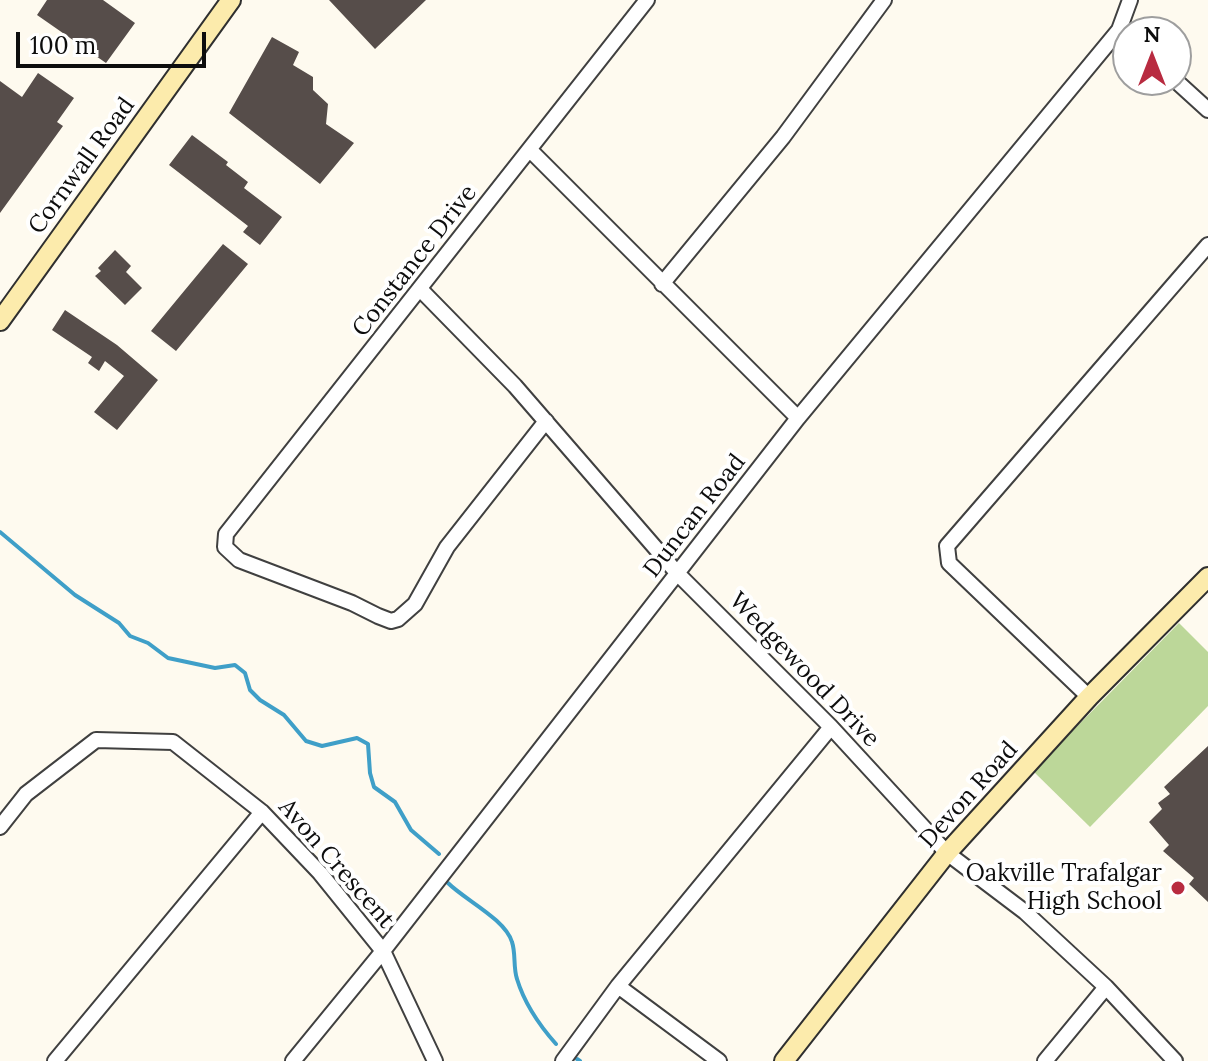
<!DOCTYPE html>
<html>
<head>
<meta charset="utf-8">
<style>
  body { margin:0 }
  #map { position:relative; width:1208px; height:1061px; overflow:hidden; background:#fefaef; font-family:Lora,serif }
  canvas { display:block }
  .north { position:absolute; left:1112px; top:16px; width:80px; height:80px; box-sizing:border-box; background:#fff; border:2px solid #9e9e9e; border-radius:50%; rotate:0deg; font-size:22px; font-weight:700; line-height:32px; text-align:center; color:#0d0d0d }
  .north::after { content:''; display:block; margin:auto; width:28px; height:36px; background:#b82b40; clip-path:polygon(50% 0,100% 100%,50% 72%,0 100%) }
  .scale { position:absolute; left:16px; top:32px; width:190px; height:36px; box-sizing:border-box; border:4px solid #0d0d0d; border-top:0; padding-left:10px; font-size:24px; line-height:28px; white-space:nowrap; color:#0d0d0d; -webkit-text-stroke:6px #fff; paint-order:stroke }
</style>
</head>
<body>
<div id="map">
<canvas width="1208" height="1061"></canvas>
<div class="north">N</div>
<div class="scale">100 m</div>
</div>
<script>
const g = document.querySelector('canvas').getContext('2d');
g.lineJoin = 'round';
function fillPath(path, color) {
  g.fillStyle = color;
  g.fill(path, 'evenodd');
}
function strokePath(path, color, width, dash) {
  g.strokeStyle = color;
  g.lineWidth = width;
  g.lineCap = dash ? 'butt' : 'round';
  g.setLineDash(dash || []);
  g.stroke(path);
}
function label(font, color, halo, rows, align = 'center') {
  g.font = font + ' Lora,serif';
  g.lineWidth = 8;
  g.setLineDash([]);
  g.textBaseline = 'middle';
  g.strokeStyle = halo;
  g.fillStyle = color;
  for (const [text, x, y, turn = 0] of rows) {
    g.save();
    g.translate(x, y);
    g.rotate((+turn || 0) * Math.PI / 180);
    g.textAlign = isNaN(turn) ? turn : align;
    if (halo) g.strokeText(text, 0, 0);
    g.fillText(text, 0, 0);
    g.restore();
  }
}
fillPath(new Path2D(`
  M1179 623 1208 652V706L1090 827 1033 771Z`), '#bcd799');
strokePath(new Path2D(`
  M0 532 75 595 119 623 130 636 148 643 168 658 215 668 235 665 245 673 250 690 260 700 284 715 306 741 322 746 357 738 368 744 370 773 374 787 395 802 411 830 439 854
  M448 883C465 900 505 919 512 942 516 954 513 967 517 979 524 1002 540 1026 556 1044
  M577 1059 580 1061`), '#3f9fc8', 4);
fillPath(new Path2D(`
  M47 0H103L135 23 106 63 37 15Z
  M329 0H426L375 49Z
  M272 37 299 52 293 65 313 77V90L328 104 326 124 354 143 320 184 229 113Z
  M38 73 74 98 57 122 63 126 0 213V81L22 97Z
  M192 135 228 162 226 165 248 182 244 188 282 217 260 245 243 232 248 226 169 165Z
  M223 244 248 264 176 351 151 331Z
  M115 250 131 266 126 272 142 288 125 305 95 276 101 271 98 268Z
  M65 310 117 345 158 380 117 430 94 412 124 376 105 361 99 371 88 363 92 357 52 330Z
  M1208 746V902L1189 884 1194 878 1163 851 1169 845 1149 822 1162 809 1158 803 1170 794 1164 787Z`), '#564d4a');
const street = new Path2D(`
  M1175 80 1208 110
  M530 150 798 418
  M662 284 783 137 884 0
  M421 290 515 386 678 574 831 727 947 853 1025 912 1106 987 1175 1061
  M546 421 447 547 415 604 398 619 391 621 378 616 352 603 239 560 225 547 226 534 647 0
  M1089 697 949 563 947 546 1208 245
  M0 827 26 794 96 740 173 742 262 812 320 873 383 951 435 1061
  M618 986 719 1061
  M55 1061 262 812
  M293 1061 383 951 798 418 1119 30 1130 0
  M563 1061 618 986 831 727
  M1045 1061 1106 987`);
const secondary = new Path2D(`
  M0 321 231 0
  M784 1061 947 853 1089 697 1208 577`);
strokePath(street, '#404040', 18);
strokePath(secondary, '#2f2f2f', 22);
strokePath(street, '#fff', 14);
strokePath(secondary, '#fcebac', 18);
for (const [x, y, r, color] of [
  [1178,888,8,"#b82b40"]
]) {
  const dot = new Path2D();
  dot.arc(x, y, r, 0, 2 * Math.PI);
  g.fillStyle = color;
  g.fill(dot);
  strokePath(dot, '#fff', 3);
}
label('24px', '#0d0d0d', '#fff', [
  ["Cornwall Road",82,166,-54],
  ["Constance Drive",415,261,-52],
  ["Duncan Road",695,516,-52],
  ["Wedgewood Drive",804,670,46],
  ["Devon Road",969,795,-48],
  ["Avon Crescent",336,864,49]
]);
label('24px', '#0d0d0d', '#fff', [
  ["Oakville Trafalgar",1162,874],
  ["High School",1162,902]
], 'right');
</script>
</body>
</html>
